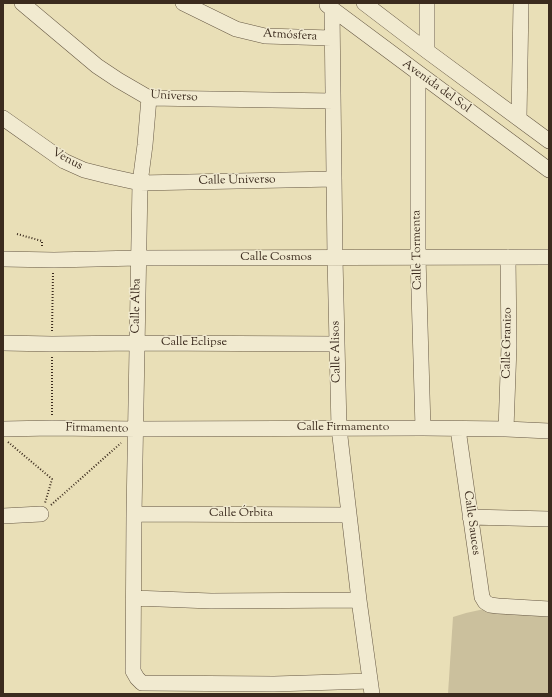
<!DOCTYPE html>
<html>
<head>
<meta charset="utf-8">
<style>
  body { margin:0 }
  #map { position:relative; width:552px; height:697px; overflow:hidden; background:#e9dfb7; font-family:"Sorts Mill Goudy",serif }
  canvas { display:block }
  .frame { position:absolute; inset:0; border:4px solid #3b2b1e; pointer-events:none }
</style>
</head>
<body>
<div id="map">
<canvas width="552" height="697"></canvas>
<div class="frame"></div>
</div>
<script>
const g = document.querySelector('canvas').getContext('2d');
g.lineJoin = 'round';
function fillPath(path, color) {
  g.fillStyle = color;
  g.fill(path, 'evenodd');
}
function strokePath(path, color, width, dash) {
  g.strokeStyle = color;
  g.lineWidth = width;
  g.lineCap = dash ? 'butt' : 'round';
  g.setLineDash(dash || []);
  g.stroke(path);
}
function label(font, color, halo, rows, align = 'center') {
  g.font = font + ' "Sorts Mill Goudy",serif';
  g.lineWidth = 3;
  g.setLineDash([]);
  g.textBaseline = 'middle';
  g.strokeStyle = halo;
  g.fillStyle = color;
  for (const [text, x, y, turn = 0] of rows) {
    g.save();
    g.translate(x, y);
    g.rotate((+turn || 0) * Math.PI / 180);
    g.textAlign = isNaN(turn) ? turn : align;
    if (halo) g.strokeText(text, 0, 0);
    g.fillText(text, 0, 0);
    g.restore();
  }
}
fillPath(new Path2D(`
  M498 606 549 609V694H448L453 617 466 613Z`), '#cbc09d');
const minor = new Path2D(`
  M22 3 97 66 118 80 149 98 333 101
  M183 3 236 29 265 36 331 38
  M364 3 427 51 549 141
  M327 5 549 170
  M332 9 335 258 339 428 359 600 372 694
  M427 51V3
  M418 73V257L423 428
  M149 98 145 145 140 183 134 514 133 671 137 678 142 683 274 684 370 681
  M3 118 64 161 84 170 108 176 140 183 334 179
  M519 118 521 3
  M3 259 54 260 138 258 549 257
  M3 343 52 344 137 343 337 344
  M3 429 52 428 136 429 423 428 506 429 549 431
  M458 429 482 597 485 602 490 605 498 606 549 609
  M506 429 509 346 508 257
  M134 514 349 515
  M3 516 41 514
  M470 517 549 519
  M134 598 211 601 359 600`);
strokePath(minor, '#665844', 16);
strokePath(new Path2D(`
  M17 234 42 241V246
  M52 331 53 273
  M52 357V415
  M8 442 52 479 45 503
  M51 505 121 443`), '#3b2b1e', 2, [1, 2]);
strokePath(minor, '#f1ead0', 15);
label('12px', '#3b2b1e', '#f1ead0', [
  ["Atmósfera",290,36,3],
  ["Avenida del Sol",436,87,36],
  ["Universo",174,97,3],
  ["Venus",67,160,28],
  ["Calle Universo",237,181,-1],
  ["Calle Tormenta",418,250,-91],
  ["Calle Cosmos",276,258],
  ["Calle Alba",137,306,-89],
  ["Calle Eclipse",194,343],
  ["Calle Granizo",508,343,-89],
  ["Calle Alisos",337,352,-91],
  ["Calle Firmamento",343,428],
  ["Firmamento",97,429,1],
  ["Calle Órbita",241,514],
  ["Calle Sauces",471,523,82]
]);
</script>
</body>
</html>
